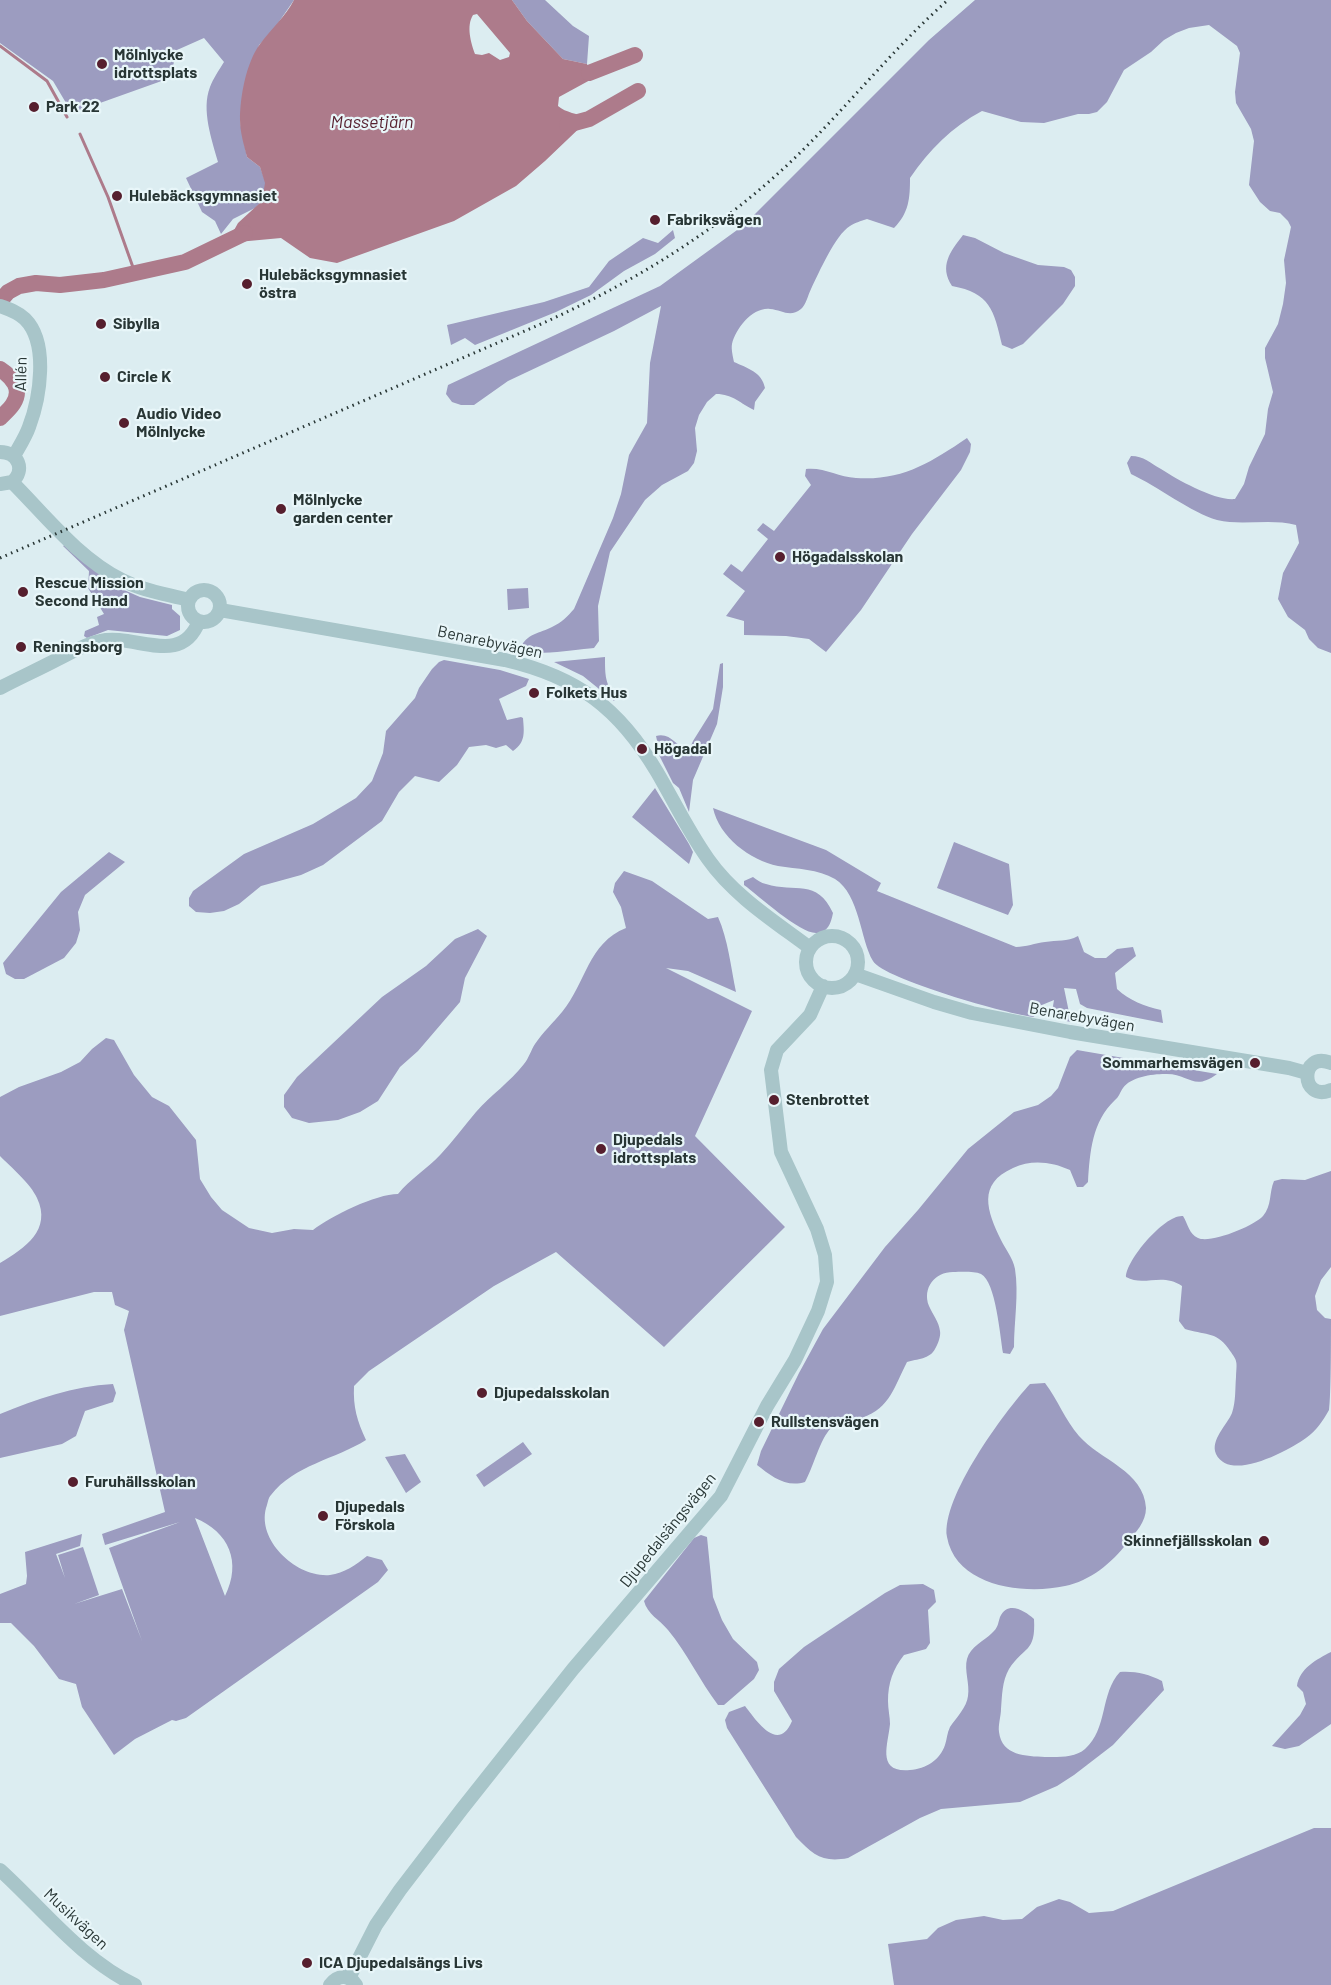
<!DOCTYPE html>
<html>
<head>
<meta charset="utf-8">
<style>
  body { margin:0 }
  canvas { display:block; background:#dcedf1 }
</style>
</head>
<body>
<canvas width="1331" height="1985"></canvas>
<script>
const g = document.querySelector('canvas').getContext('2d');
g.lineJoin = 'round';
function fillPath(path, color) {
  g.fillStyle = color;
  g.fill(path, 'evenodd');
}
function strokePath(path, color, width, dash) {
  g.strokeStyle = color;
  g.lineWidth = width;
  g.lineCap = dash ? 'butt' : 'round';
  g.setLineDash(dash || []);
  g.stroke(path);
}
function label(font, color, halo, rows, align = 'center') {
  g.font = font + ' Barlow,sans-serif';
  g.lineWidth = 4.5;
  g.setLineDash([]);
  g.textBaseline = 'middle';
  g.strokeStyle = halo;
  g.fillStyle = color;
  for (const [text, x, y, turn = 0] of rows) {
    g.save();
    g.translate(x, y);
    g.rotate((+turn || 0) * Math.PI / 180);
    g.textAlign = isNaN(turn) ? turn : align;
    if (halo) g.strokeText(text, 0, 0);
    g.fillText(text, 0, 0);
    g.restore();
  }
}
fillPath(new Path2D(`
  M0 0H294L274 29 259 45 240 122 247 157 260 167 266 183 262 201 255 208 233 219 221 234 215 221 202 212 186 178 218 162C212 140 201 110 210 87 213 79 219 70 224 62L204 38 177 50 170 78 72 113 53 81 0 43Z
  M512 0H545L573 26 589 36 587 64 563 59 527 21Z
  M975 0H1331V653L1318 648 1309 639 1305 630 1288 617 1278 599 1283 573 1299 543 1296 525C1270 518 1243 526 1217 520 1192 513 1157 486 1131 474L1127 463 1131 456C1144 456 1150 463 1161 469 1178 480 1215 501 1235 499L1244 484 1249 467 1265 434 1268 409 1273 392 1265 358V348L1278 324 1283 304 1286 283 1284 260 1291 227 1288 221 1280 213 1270 211 1260 202 1249 185 1254 141 1251 129 1236 103 1235 92 1240 53 1237 46 1209 25 1189 28 1176 33 1164 40 1151 52 1124 70 1107 102 1097 112 1089 114H1078L1044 123 1021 122 982 111C952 127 929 150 910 178 910 198 909 213 894 228L867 219C861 221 854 223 850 226 835 235 819 273 811 289 808 295 806 305 801 309 790 318 782 310 770 309 753 307 736 328 732 344 731 349 733 357 734 362 747 368 762 372 765 388L755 402 754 410C741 404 733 394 716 394L707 402 699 415 695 428 697 451 694 463 688 471 662 485 645 500 610 552 598 606 599 641 594 648C577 649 534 658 521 648 525 634 541 633 552 627 561 623 568 616 574 609L613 518 621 494 629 455 647 423 650 363 661 306 614 331 508 381 474 405H461L452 402 446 394 448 385 660 286 744 225 929 40Z
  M673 230 675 238 655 254 624 271 591 295 556 312 475 345 465 338 451 345 447 325 544 302 589 287 609 261 643 238 658 243Z
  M963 235 975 238 1004 253 1038 265 1064 267 1071 270 1075 277V286L1063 304 1023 344 1012 349 1002 345C994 310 990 293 952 286 939 266 950 252 963 235Z
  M967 438 971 444 970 452 961 470 912 534 861 610 826 652 809 639 786 636 744 635V621L726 616 745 591 723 574 731 564 742 572 768 539 757 530 763 523 774 531 811 485 805 476 806 469C824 467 838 477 856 478 902 481 930 463 967 438Z
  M68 543 115 586 140 597 172 605V609L180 616V630L167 636 108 630 87 638 84 636 85 631 99 625 97 617 104 614 88 588 89 571 63 546Z
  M528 588 529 608 508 610 507 589Z
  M605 657C605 676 605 683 616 698L614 701 583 676 554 662Z
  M444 660 500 670 529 679 526 686 499 699 507 720 521 717 523 718C524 732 526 742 513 751L506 745 496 748 486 745 469 747 457 765 439 782 415 776 399 792 382 821 323 865 301 875 261 886 239 904 224 911 210 913 196 912 189 906V898L193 891 244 854 313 824 356 798 372 781 383 753 386 731 415 698 419 688 432 669 439 662Z
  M723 663V687L717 724 693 780 689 812 679 788 673 783 657 751 658 745 656 736C670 732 677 746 688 752L693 741 713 709 720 664Z
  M655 788 689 844 693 852 689 864 632 817Z
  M713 808 826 850 881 883 877 891 1016 947C1026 947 1035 943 1045 942 1057 940 1067 942 1078 936L1084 952 1095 958H1106L1117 949 1133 947 1136 956 1115 973 1117 989C1130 1001 1144 1006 1161 1010L1163 1023 1087 1008 1080 1004 1076 989 1064 988 1071 1022 1051 1018 1054 1000 1037 1007 1034 1017C1011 1015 883 979 873 961 860 939 860 895 835 879 818 869 797 869 778 866 750 860 719 837 713 808Z
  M954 842 1009 864 1013 905 1008 915 937 888Z
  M109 852 125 862 85 895 78 912 80 930 76 943 64 958 24 979H15L6 974 3 963 61 892Z
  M624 871 652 881 708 919 718 917C728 939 731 968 736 992L688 971 666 968 752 1011 695 1136 785 1227 664 1347 556 1252 494 1286 369 1371 354 1386C353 1407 357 1421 366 1440 336 1459 294 1465 271 1495 268 1498 268 1503 266 1508 257 1541 297 1578 330 1575 344 1573 356 1565 367 1556L382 1560 388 1570 378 1582 186 1718 176 1721 172 1720 135 1739 114 1755 82 1707 76 1684 59 1679 34 1646 11 1623H0V1594L26 1584 27 1576 25 1552 82 1534 80 1546 56 1554 65 1578 58 1555 83 1547 99 1595 74 1604 122 1589 142 1641 109 1548 180 1522 105 1545 102 1534 165 1512 124 1330 129 1311 115 1305 112 1292H94L0 1316V1263C25 1248 52 1230 37 1198 31 1184 11 1167 0 1156V1097L19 1087 61 1072 80 1062 92 1049 106 1038 114 1040 134 1075 152 1097 169 1106 196 1140 200 1179 211 1197 222 1210 249 1228 272 1233 294 1229 313 1230C331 1216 376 1194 398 1194 410 1179 427 1169 441 1154 453 1141 464 1126 476 1112 491 1095 510 1082 524 1064 529 1058 531 1050 535 1044 543 1032 553 1023 562 1012 586 983 588 943 626 928L621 907 613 892 615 883ZM195 1518C229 1532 242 1562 225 1596Z
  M753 877C757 880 761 883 766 884 795 893 817 878 833 913 831 923 828 933 816 933 799 933 759 896 744 885V881Z
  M478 929 487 936 465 978 460 1002 418 1051 400 1067 378 1101 360 1112 338 1120 309 1123 292 1118 284 1107V1095L297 1077 382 997 426 966 455 939Z
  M1077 1050 1217 1074C1193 1092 1189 1073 1165 1074 1151 1074 1131 1077 1123 1088 1120 1092 1119 1097 1115 1100 1092 1122 1090 1151 1088 1182L1083 1187H1077L1070 1170C1052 1162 1032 1159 1013 1168 977 1184 987 1211 1001 1240 1006 1250 1013 1258 1015 1269 1019 1294 1014 1322 1014 1347L1010 1354 1003 1353C1000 1336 996 1282 981 1274 974 1271 961 1272 953 1272 935 1272 922 1288 929 1306 933 1315 939 1322 940 1331 941 1336 938 1344 935 1349 930 1359 917 1359 907 1362 894 1387 891 1407 862 1418 852 1421 840 1421 831 1428 820 1439 813 1468 805 1482 786 1488 771 1476 757 1465L761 1451 799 1373 823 1329 885 1247 918 1210 968 1149 1014 1112 1038 1105 1051 1096 1058 1088 1070 1057Z
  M1331 1171V1267L1321 1280 1315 1296 1317 1310 1325 1318 1331 1319C1331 1338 1331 1397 1329 1410 1323 1421 1316 1431 1306 1438 1289 1450 1230 1483 1216 1454 1210 1440 1227 1425 1232 1413 1236 1401 1235 1389 1236 1377 1237 1360 1238 1362 1228 1348 1216 1331 1203 1335 1185 1329L1179 1321 1182 1286C1162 1272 1144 1287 1126 1277 1126 1260 1165 1214 1183 1216 1188 1224 1189 1234 1198 1238 1210 1244 1254 1226 1263 1216 1272 1206 1269 1192 1274 1181L1282 1179 1305 1180Z
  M1045 1383C1058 1400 1065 1420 1079 1436 1100 1460 1144 1471 1146 1508 1146 1522 1136 1532 1127 1543 1112 1563 1090 1581 1065 1586 1025 1595 956 1587 947 1537 941 1498 1004 1412 1030 1384Z
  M113 1384 116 1393 113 1402 85 1411 76 1436 62 1444 0 1458V1414C37 1399 73 1386 113 1384Z
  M523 1442 532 1454 484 1487 476 1475Z
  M405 1454 421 1482 406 1493 385 1457Z
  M701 1535 707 1537 713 1597 722 1620 733 1639 757 1662 759 1670 754 1679 724 1705H718C700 1681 687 1653 668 1630 660 1620 647 1614 644 1601L694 1538Z
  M923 1584 934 1590 936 1602 928 1610 930 1643 926 1649 904 1655C893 1669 888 1683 888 1701 888 1709 890 1717 890 1724 888 1745 876 1773 910 1770 926 1769 940 1760 945 1745 947 1739 947 1733 950 1727 956 1718 967 1707 968 1696 970 1684 964 1670 967 1659 970 1647 984 1641 992 1633 998 1628 998 1623 1000 1617 1008 1600 1025 1611 1034 1619 1036 1653 1024 1646 1009 1669 1002 1681 1002 1696 1001 1709 1001 1716 998 1725 999 1732 1002 1756 1026 1756 1045 1757 1058 1757 1075 1758 1085 1749 1108 1729 1100 1693 1120 1672 1135 1671 1148 1674 1162 1681L1164 1690 1113 1745 1074 1775 1057 1786 1020 1802 941 1809 920 1818 848 1858C823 1863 813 1855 796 1837L727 1728 725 1720 729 1712 745 1706C756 1720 778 1754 792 1721L774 1691V1682L779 1669 804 1647 885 1593 900 1585Z
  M1331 1652V1724L1299 1746 1285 1749 1272 1746 1300 1715 1306 1704 1303 1692 1297 1686C1299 1669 1317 1659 1331 1652Z
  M1314 1828H1331V1985H894L888 1944 927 1939 938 1928 956 1920 984 1916 1003 1920 1022 1919 1037 1907 1059 1899 1070 1902 1089 1913 1113 1911Z`), '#9c9cc0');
fillPath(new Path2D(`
  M294 0H512L527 21 563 59 587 64 592 79 559 97 558 106C566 113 577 113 589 119L545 161 516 186 454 221 337 263 310 258 281 238 227 243 238 223 262 201 265 183 260 167 247 157C244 145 240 132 240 120 240 97 246 63 260 44 271 29 285 17 294 0ZM477 14 510 53 509 57 500 60 489 53 482 55 475 54C471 43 466 26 473 15Z`), '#ad7b8b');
strokePath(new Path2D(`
  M0 46 47 81 67 117
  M80 134 108 197 135 273`), '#ad7b8b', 3);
strokePath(new Path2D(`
  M589 73 635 55
  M567 125 589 119 638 91
  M0 305 2 299 8 292 19 286 36 283 60 285 104 280 185 262 245 233
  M0 369C12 377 23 389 13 404 10 409 4 414 0 418`), '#ad7b8b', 16);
strokePath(new Path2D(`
  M0 306C9 309 18 312 25 319 49 343 40 398 29 427 26 436 19 447 14 456
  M0 452C18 452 26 470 12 482L0 484
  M12 482C46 516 78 558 122 580 143 591 167 594 189 600
  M188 606a16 16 0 1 1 32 0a16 16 0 1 1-32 0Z
  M220 610 505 660C578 677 619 708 657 772 674 801 688 831 708 859 734 896 774 921 810 948
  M0 688C19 678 39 669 58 659 72 652 85 644 100 641 135 633 181 668 199 621
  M806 962a26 26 0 1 1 52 0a26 26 0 1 1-52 0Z
  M855 974 934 1002 972 1013 1070 1032 1289 1068 1307 1073
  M1331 1063C1299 1050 1300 1103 1331 1090
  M0 1870C43 1909 82 1960 135 1985
  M349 1978 376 1925 400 1890 462 1809 573 1669 721 1496 767 1406 795 1360 818 1311 827 1282 825 1255 817 1229 781 1152 771 1070 777 1050 810 1015 823 986
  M330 1985C337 1975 349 1974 356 1985`), '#a8c5c9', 14);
strokePath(new Path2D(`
  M0 558 541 324C621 288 698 243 765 185 831 129 883 57 948 0`), '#283635', 3, [1.5, 4.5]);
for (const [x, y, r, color] of [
  [102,64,6,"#561f2e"],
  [34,107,6,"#561f2e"],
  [117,196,6,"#561f2e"],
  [655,220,6,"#561f2e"],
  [247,284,6,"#561f2e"],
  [101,324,6,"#561f2e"],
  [105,377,6,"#561f2e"],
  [124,423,6,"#561f2e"],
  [281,509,6,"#561f2e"],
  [780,557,6,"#561f2e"],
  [23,592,6,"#561f2e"],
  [21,647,6,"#561f2e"],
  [534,693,6,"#561f2e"],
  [642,749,6,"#561f2e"],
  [1255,1063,6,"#561f2e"],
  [774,1100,6,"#561f2e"],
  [601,1149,6,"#561f2e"],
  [482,1393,6,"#561f2e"],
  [759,1422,6,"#561f2e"],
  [73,1482,6,"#561f2e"],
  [323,1516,6,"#561f2e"],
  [1264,1541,6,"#561f2e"],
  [307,1963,6,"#561f2e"]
]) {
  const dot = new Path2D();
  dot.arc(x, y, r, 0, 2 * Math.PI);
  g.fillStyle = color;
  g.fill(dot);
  strokePath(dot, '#e8f6f9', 2);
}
label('bold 16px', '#283635', '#e8f6f9', [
  ["Mölnlycke",114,55],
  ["idrottsplats",114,73],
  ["Park 22",46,107],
  ["Hulebäcksgymnasiet",129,196],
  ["Fabriksvägen",667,220],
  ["Hulebäcksgymnasiet",259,275],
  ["östra",259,293],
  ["Sibylla",113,324],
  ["Circle K",117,377],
  ["Audio Video",136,414],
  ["Mölnlycke",136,432],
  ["Mölnlycke",293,500],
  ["garden center",293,518],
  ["Högadalsskolan",792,557],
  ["Rescue Mission",35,583],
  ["Second Hand",35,601],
  ["Reningsborg",33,647],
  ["Folkets Hus",546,693],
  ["Högadal",654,749],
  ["Sommarhemsvägen",1243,1063,"right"],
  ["Stenbrottet",786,1100],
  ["Djupedals",613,1140],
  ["idrottsplats",613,1158],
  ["Djupedalsskolan",494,1393],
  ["Rullstensvägen",771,1422],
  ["Furuhällsskolan",85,1482],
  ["Djupedals",335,1507],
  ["Förskola",335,1525],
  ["Skinnefjällsskolan",1252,1541,"right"],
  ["ICA Djupedalsängs Livs",319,1963]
], 'left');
label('16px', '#283635', '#e8f6f9', [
  ["Allén",21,374,-89],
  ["Benarebyvägen",490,642,12],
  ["Benarebyvägen",1082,1017,10],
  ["Djupedalsängsvägen",668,1530,-51],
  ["Musikvägen",76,1919,43]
]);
label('italic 18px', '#561f2e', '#e8f6f9', [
  ["Massetjärn",372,122]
]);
</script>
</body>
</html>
